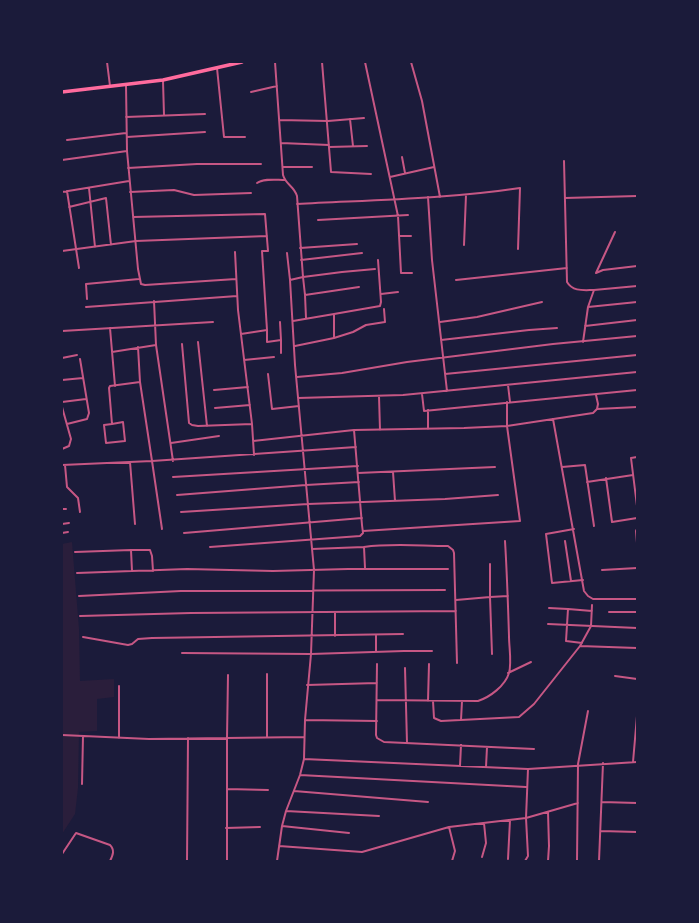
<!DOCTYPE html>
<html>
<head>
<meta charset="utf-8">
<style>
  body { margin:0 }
  #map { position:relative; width:699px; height:923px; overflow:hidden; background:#1b1b3a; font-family:Raleway,sans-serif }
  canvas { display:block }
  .frame { position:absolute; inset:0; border:63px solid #1b1b3a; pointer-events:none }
</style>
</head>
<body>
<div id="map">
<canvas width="699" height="923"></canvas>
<div class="frame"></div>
</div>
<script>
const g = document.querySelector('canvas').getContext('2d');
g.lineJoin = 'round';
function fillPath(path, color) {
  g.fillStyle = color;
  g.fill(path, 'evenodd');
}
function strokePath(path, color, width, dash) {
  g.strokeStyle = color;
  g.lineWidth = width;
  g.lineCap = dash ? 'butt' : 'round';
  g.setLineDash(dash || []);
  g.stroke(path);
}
fillPath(new Path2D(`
  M72 542 79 629 80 681 114 679V697L97 699V731L79 732 78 788 75 814 62 834V544Z`), '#2a1e3b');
strokePath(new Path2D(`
  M107 62 110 86
  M275 62 283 175C286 185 294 186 297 196L303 277 290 280 295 365 314 570 311 654 305 720 304 759 300 775 286 811 282 826 277 861
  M322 62 331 172 371 174
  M365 62 398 216 401 273H412
  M411 62 422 101 440 197
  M217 68 224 137H245
  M163 81 164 115
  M126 85 127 151 138 269 141 284 145 285 236 279
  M251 92 277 86
  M126 117 205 114
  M350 119 353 146
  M279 120 328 121 364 118
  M127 137 205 132
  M67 140 126 133
  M281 143 329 145
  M329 147 367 146
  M402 157 405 173
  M62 160 127 151
  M564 161 567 282C573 292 584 290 594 290
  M283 167H312
  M128 168 197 164H261
  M390 177 434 167
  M257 183C264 178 276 180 285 180
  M89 188 95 247
  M67 191 79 268
  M62 192 129 181
  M130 192 174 190 194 195 251 193
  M428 197 432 260 447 391
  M565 198 637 196
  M297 204C372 200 446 199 520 188L518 249
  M69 207 106 198 111 245
  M133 217 265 214 268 251H262L267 330 241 334
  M318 220 408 215
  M400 236H411
  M464 245 466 195
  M300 248 357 244
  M62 251 136 241 267 236
  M235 252 238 310 252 424 254 455
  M287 253 290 280
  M301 260 362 253
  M596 273 615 232
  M596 273 603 270 637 266
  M456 280 567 268
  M359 287 305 295 303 277 342 272 375 269
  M381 294 398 292
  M305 295 306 318
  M87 299 86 284 139 279
  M154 301 156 345 173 461
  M86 307 237 296
  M588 307 594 290 637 286
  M293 321 334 314
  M280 322 281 340
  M440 322 477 317 542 302
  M585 326 637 320
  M110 328 115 386
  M267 330V342L281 340V353
  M62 331 213 322
  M334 338 353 332 366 325 385 322 384 309
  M441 340 529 330 557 328
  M198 342 207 426
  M583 342 588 307 637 302
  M182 344 189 423 192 425 198 426 252 424
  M295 346 334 338V314L380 306 381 302 378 260
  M112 352 156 345
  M62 358 77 355
  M244 360 274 357
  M268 374 272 409 299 406
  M445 374 637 355
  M297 377 342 373 407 362 553 344 637 336
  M62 380 83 378
  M508 385 510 402
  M214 390 248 387
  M422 394 424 411 637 390
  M379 396 380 430
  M298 398 403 395 637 372
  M62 402 86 399
  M62 407 71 439 69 446 62 449
  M215 408 250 405
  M597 409 637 407
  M553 419 584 591 588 596 593 599H637
  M67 424 87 419 89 413 80 359
  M112 424 104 425 106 443 125 441 123 422 112 424 109 388 110 386 140 382
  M428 429V410
  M253 441 354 430 464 428 507 426 593 413 597 409 598 404 596 395
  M171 443 219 436
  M637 457 631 458 637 506
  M130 462 135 524
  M62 465 152 461 140 382 138 347
  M65 465 67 487 78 498 80 512
  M562 467 585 465 594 526
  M393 472 395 501
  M358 473 495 467
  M173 477 358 466
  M606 478 612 522 637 518
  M587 482 633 475
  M177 495 306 485 359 482
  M62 509H66
  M181 512 308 504 445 499 498 495
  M62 524 69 523
  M162 529 152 461 356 447
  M574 529 546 534 552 583 583 580
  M637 529 636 531 637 543
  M363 531 520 521 507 426V402
  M62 533 68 532
  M184 533 362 518
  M565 541 571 581
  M210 547 360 536 363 533 362 525 354 430
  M312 549 364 547
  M131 550H150L152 556 153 571
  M75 552 131 550 132 571
  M365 568 364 547C391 543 421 546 448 546L453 550 454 553 457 663
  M602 570 637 568
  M77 573 187 569 273 571 348 569H448
  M79 596 181 591 445 590
  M456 600 490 597V564
  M549 608 568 609 566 641 582 643
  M568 609 592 611
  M609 612H637
  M80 616 191 613 456 611
  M548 624 637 628
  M376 635V651
  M335 636V612
  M83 637 128 645 132 644 138 639 152 638 403 634
  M580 646 591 626 592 605
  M182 653 311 654 404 651H432
  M492 654 490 597 508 596
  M377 664 376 735 377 738 384 742 534 749
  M405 668 407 743
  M508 673 531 662
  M267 674V737
  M615 676 637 679
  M307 685 377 683
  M119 686V738
  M377 700 478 701C490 697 505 686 509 673 512 662 509 648 509 636 508 604 507 573 505 541
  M428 701 429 664
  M433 701 434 718 441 721 519 717 534 704 580 646 637 648
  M305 720 377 721
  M461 720 462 701
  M62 735 149 739 304 737
  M304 759 528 769 637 762
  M633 762 637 716
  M460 766 461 745
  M486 767 487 747
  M300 775 526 787
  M82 784 83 736
  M227 789 268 790
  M294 791 428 802
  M602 802 637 803
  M286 811 379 816
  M282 826 349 833
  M449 827 455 851 452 861
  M226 828 260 827
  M601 831 637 832
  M279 846 362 852 449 827 526 818 578 803
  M62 854 76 833 110 845C115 850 113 855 110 861
  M482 857 486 843 484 823
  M508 859 510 820
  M187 861 188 738
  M227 861V738L228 675
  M525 861 528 856 526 818 528 769
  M548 861 549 846 548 812
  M577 861 578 764 588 711
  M599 861 603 763`), '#c65784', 2);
strokePath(new Path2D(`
  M62 92 163 80 242 62`), '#ff6b9d', 3.5);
</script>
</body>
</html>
